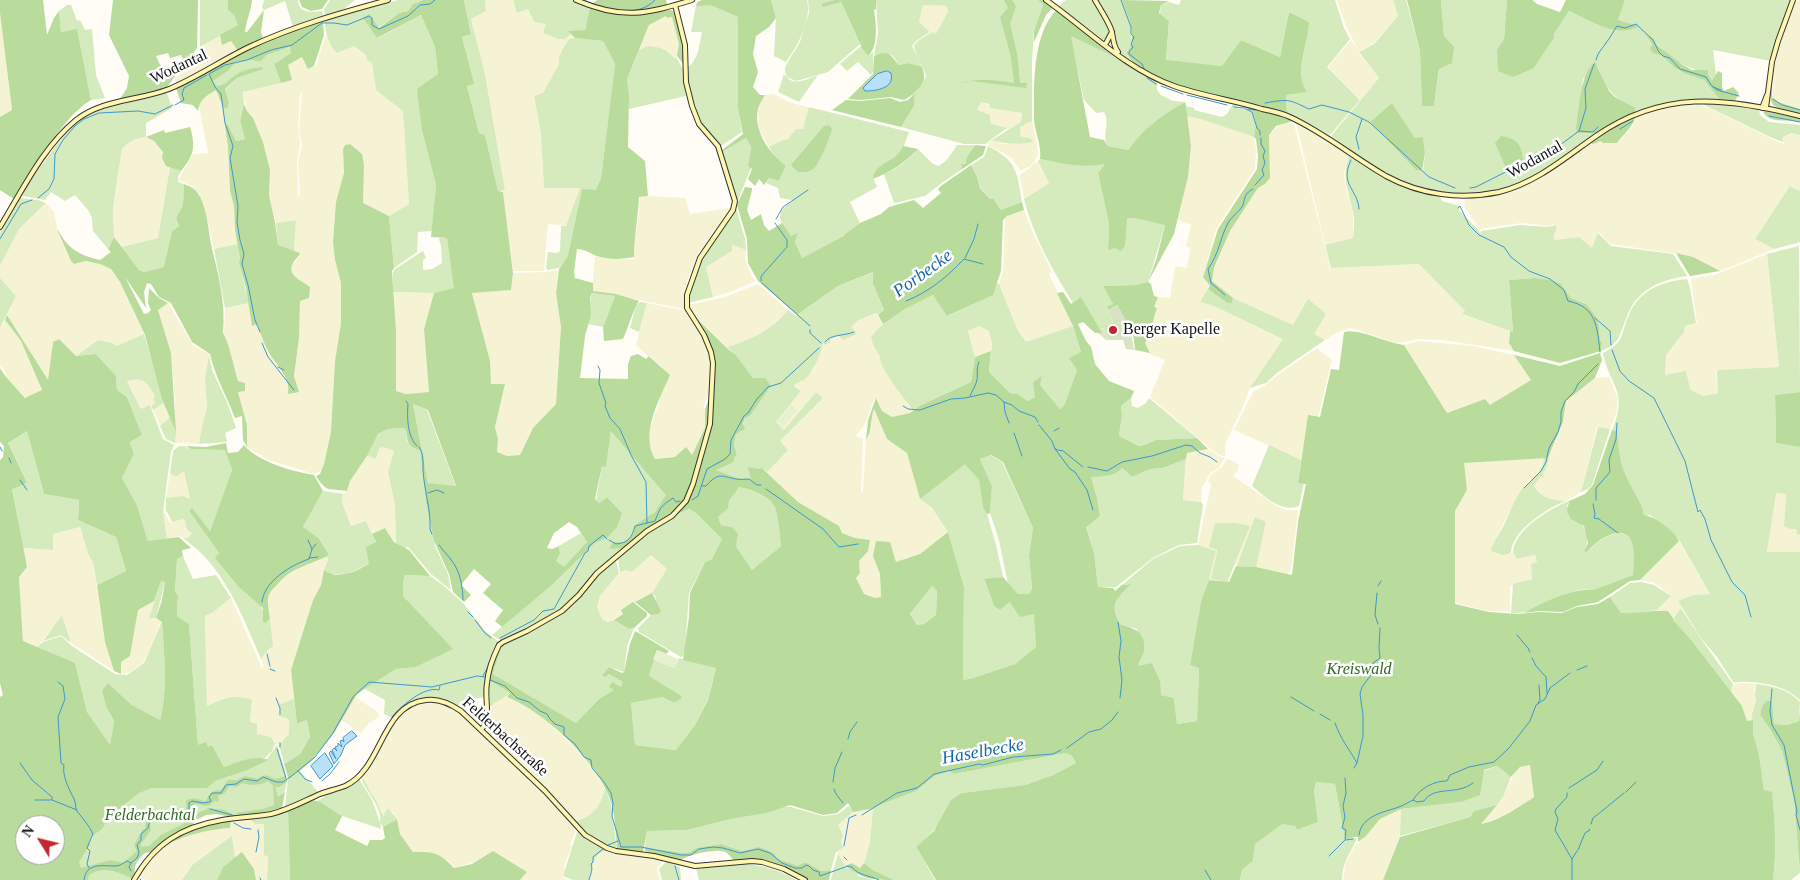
<!DOCTYPE html>
<html>
<head>
<meta charset="utf-8">
<style>
  body { margin:0 }
  #map { position:relative; width:1800px; height:880px; overflow:hidden; background:#fffdf5; font-family:"Times New Roman",serif }
  canvas { display:block }
  .north { position:absolute; left:15px; top:815px; width:50px; height:50px; box-sizing:border-box; background:#fff; border:1px solid #a0a0a0; border-radius:50%; rotate:306deg; font-size:14px; font-weight:700; line-height:20px; text-align:center; color:#111 }
  .north::after { content:''; display:block; margin:auto; width:18px; height:22px; background:#c4262e; clip-path:polygon(50% 0,100% 100%,50% 72%,0 100%) }
</style>
</head>
<body>
<div id="map">
<canvas width="1800" height="880"></canvas>
<div class="north">N</div>
</div>
<script>
const g = document.querySelector('canvas').getContext('2d');
g.lineJoin = 'round';
function fillPath(path, color) {
  g.fillStyle = color;
  g.fill(path, 'evenodd');
}
function strokePath(path, color, width, dash) {
  g.strokeStyle = color;
  g.lineWidth = width;
  g.lineCap = dash ? 'butt' : 'round';
  g.setLineDash(dash || []);
  g.stroke(path);
}
function label(font, color, halo, rows, align = 'center') {
  g.font = font + ' "Times New Roman",serif';
  g.lineWidth = 5;
  g.setLineDash([]);
  g.textBaseline = 'middle';
  g.strokeStyle = halo;
  g.fillStyle = color;
  for (const [text, x, y, turn = 0] of rows) {
    g.save();
    g.translate(x, y);
    g.rotate((+turn || 0) * Math.PI / 180);
    g.textAlign = isNaN(turn) ? turn : align;
    if (halo) g.strokeText(text, 0, 0);
    g.fillText(text, 0, 0);
    g.restore();
  }
}
fillPath(new Path2D(`
  M485 0H513L517 13 528 9 534 22 546 24 543 33 565 39 571 34 575 38 569 39 559 57V64L543 93 534 96 541 135 544 188H580L566 226 548 224 544 271H513L503 192 505 190 485 74 471 19 486 11Z
  M1337 0H1393L1398 16 1374 43 1358 52 1379 78 1361 100 1328 67 1351 40 1358 50 1346 26Z
  M1800 0V109L1778 102 1772 98V96L1774 70 1780 42 1795 2Z
  M923 5 947 6 949 12 936 35 929 31 919 22Z
  M0 13 12 110 0 117Z
  M666 16 667 18 672 17 679 44 678 55 675 59 669 52 639 50 649 25Z
  M326 34 330 44 354 46 366 55 372 63 376 90 403 110 409 204 389 216 363 203 364 165 362 154 350 144 345 145 343 149 344 173 336 203 333 242 335 260 341 283V323L335 361 331 432 324 464 321 471 314 474 269 460 247 447V425L238 391H244L245 383 238 381 235 367 231 357 224 333 225 308 249 303 252 325 257 324 268 352 283 372 289 392H298L294 376 299 338 300 301 308 285 297 280 291 270 292 265 299 257 297 252 294 251 296 220 276 223 269 195 270 170 263 142 253 118 247 111 243 92 291 80 287 65 303 57 308 69 316 66ZM302 92 299 130 302 145 298 162 300 193 298 199 297 162 300 144 298 127 300 93Z
  M220 35 222 44 231 41 238 51 177 84 175 80 201 47Z
  M216 89 224 110 228 146 230 191 234 206 235 230 238 244 214 249 207 219 198 193 192 186 178 180 193 154 208 153 199 105 203 98Z
  M773 94 789 102 810 108 803 130 796 129 787 140 769 147 759 130 758 110 765 95Z
  M981 102 989 105 990 108 1022 113 1021 122 1008 130 1000 125 990 123 977 110Z
  M1695 103 1709 108 1778 142 1784 144 1783 137 1791 133 1800 135V191L1791 186 1755 239 1774 249 1720 271 1685 255 1610 244 1599 232 1593 249 1579 237 1554 240V233L1556 231 1555 224 1549 226 1522 223 1480 229 1464 207 1465 199 1499 194 1538 179 1590 143 1593 144 1601 140 1617 143 1633 126 1635 115 1660 107Z
  M1187 116 1203 120 1254 137 1256 150 1255 169 1216 229 1203 277 1210 287 1200 302 1214 306 1284 339 1249 390 1243 407 1226 442 1225 456H1222L1213 451 1150 397 1165 360 1150 354 1145 343 1148 338V333L1157 309 1154 307 1158 297 1170 298 1175 266 1187 268 1190 248 1186 246 1191 225 1178 220 1188 177 1191 145Z
  M1032 121 1037 144 1038 155 1033 164 1023 170H1020L1012 158 986 144 992 140 1003 144H1015L1026 138 1021 137 1020 127Z
  M1296 122 1324 138 1349 157 1344 174 1347 194 1353 208V238L1325 245Z
  M1285 123 1294 124 1331 271V268L1419 264 1465 311 1463 315 1510 331 1509 336 1514 351 1442 340 1419 339 1399 343 1393 342 1351 328 1338 332 1325 340 1233 298 1218 287 1212 281V275L1230 231 1258 188 1265 184 1270 169 1269 135 1277 127Z
  M146 137 154 141 160 148 163 153 162 158 170 167 158 238 121 247 114 237 113 207 122 149 129 142 138 138Z
  M1038 161 1049 183 1024 199 1020 175Z
  M649 196 685 198 690 214 728 208H732L703 250 699 251 686 283 684 309 592 291 595 256 607 259H634V240L638 222 640 197Z
  M46 203 54 212 59 237 71 261 74 264 86 261 100 264 111 269 120 282 144 334 117 347 112 343 98 340 76 356 59 339 53 342 48 381 7 315 16 296 0 278V266L19 229Z
  M1024 210 1035 237 1052 272 1049 274 1073 326 1026 343 1018 331 999 284 1003 271 1005 219 1006 216Z
  M731 245 746 250 745 259 752 277 756 281 733 291 713 297 706 267 732 251Z
  M1767 254 1779 367 1718 370 1716 372 1718 393 1703 396 1665 375 1666 355 1684 332 1685 326 1697 323 1691 279 1714 275Z
  M558 270 556 293 561 327 556 404 533 428 520 455 507 456 497 452 498 439 495 427 505 384H491L484 339 472 292 511 290 513 273 545 272Z
  M758 284 788 310 769 328 746 341 727 347 695 317 688 307V305L725 297Z
  M394 292 434 293 424 329 429 392 406 394 396 391Z
  M168 303 193 345 209 354 205 379 207 408 202 425 199 444 175 443V400L171 353 158 310Z
  M647 303 681 310H688L699 327 710 352 712 363 710 391 703 408 705 409V428L692 455 655 459 653 455 649 441 650 428 659 403 662 367 636 345Z
  M876 313 883 324 871 337 873 345 880 357 885 372 913 410 910 413 892 417 882 411 877 400 874 399 865 424 856 436 863 439 861 491 863 492 866 440 869 437 872 426V416L874 409 887 439 907 452 920 499 932 508 948 532 920 554 895 563 873 556 880 574 881 597 875 599 863 594 856 578 860 573 859 561 868 551 870 540 855 538 842 533 839 526 798 502 767 472 772 466 780 441 823 398 816 392 784 430 776 422 801 391 795 385 814 369 815 363 823 345 830 343V339L857 334 851 327 859 320Z
  M5 320 21 341 42 391 26 398 7 379 5 371 0 366V328Z
  M979 326 989 331 992 344 991 351 975 357 968 331Z
  M1419 341 1473 346 1514 355 1531 380 1490 406 1485 399 1447 413 1404 345Z
  M1317 348 1332 360 1318 417 1308 416 1301 460 1234 430 1253 392 1264 386 1280 373Z
  M1609 377 1618 399 1616 414 1610 429 1597 427 1581 492 1566 501 1552 500 1545 497 1536 491 1533 483 1541 478 1549 460 1548 458 1557 440 1563 422 1566 401 1595 378Z
  M138 378 143 379 147 382 155 396 153 398 156 403 141 409 127 380Z
  M164 403 170 417 160 426 153 410Z
  M383 447 394 451 388 472 395 505 396 543 385 528 372 534 366 521 351 526 342 502 343 494 347 491 350 481 367 456 376 459 379 449Z
  M1208 449 1222 458 1225 457 1219 468 1210 473 1207 479 1202 488 1201 502 1183 500 1187 453Z
  M1544 458V461L1537 476 1530 480 1518 495 1492 546 1508 554 1514 553 1517 559 1535 555 1537 562 1531 564 1533 579 1510 586V612L1488 611 1455 603V510L1467 490 1463 463Z
  M1227 459 1233 461 1239 465 1237 472 1233 476 1277 506 1286 510H1298L1291 570 1288 574 1256 567 1235 565 1228 582 1209 580 1216 551 1198 545 1211 485 1208 481 1211 475 1221 468Z
  M184 471 190 499 166 498 170 473 176 477Z
  M1775 493 1786 494 1784 526 1796 529 1797 534 1800 535V552H1767Z
  M163 513H165L170 523 184 519 187 530 192 533 188 538H183L180 536 167 540Z
  M80 527 89 556 93 562 105 642 114 671 71 643 62 616 37 647 23 641 19 577 27 567 23 548 52 550 53 534Z
  M1679 541 1710 594 1693 595 1680 604 1682 607 1673 618 1668 611 1657 610 1671 596 1662 589V588L1652 582 1640 580Z
  M651 555 667 569 652 593 621 610 623 613 614 620 608 622 602 619 597 607 600 596 621 571 626 570 632 572Z
  M325 557 328 558 329 561 321 585 313 600 291 670 294 699 280 704 289 721V734L279 745 275 744 271 737 256 734 250 723 252 700 224 698 207 706 205 616 212 613 231 598 262 668 264 667 261 659 272 646 268 599 270 593 281 580 298 568 310 562H316Z
  M154 601 149 618H156L161 621 147 655 142 664 130 672 122 674 121 662 130 656 138 609Z
  M1742 683 1756 684 1754 688 1756 700 1752 714 1753 720 1747 721 1742 706 1731 692 1734 684Z
  M355 697 378 712 379 717 369 723 361 733 341 720Z
  M507 697 523 703 538 713 584 756 600 778 605 788 602 801 595 811 584 819 574 821 570 818 552 796 487 732 492 706 496 700Z
  M430 702 447 705 456 710 531 779 574 827 575 833 570 845 572 846 563 868H565L563 878 568 880H520L527 872 493 852 475 862 457 867 453 866 447 860 425 851 413 852 400 834 397 819 392 811 383 817 376 800 371 793 365 780 362 781 360 778 367 770 391 729 402 713 412 707Z
  M1530 765 1534 797 1508 814 1480 825 1504 795 1516 770 1521 767Z
  M873 808 870 842 864 863 860 868 852 863 845 866 837 851 843 848 841 842 843 835 838 825 853 812Z
  M1401 809 1400 837 1383 880H1343L1346 862 1354 847 1366 836 1380 819Z
  M250 819 255 824H264V855L268 857 267 880H256L254 869 242 853 235 858 232 837 193 863 182 880H146L139 875 150 858 166 844 167 845 187 836 208 830 230 828 231 821Z
  M606 850 617 853 644 855 663 859V861L657 868 660 880H590L593 860Z`), '#f6f3d4');
fillPath(new Path2D(`
  M200 0H228V10L234 15 239 25 200 47Z
  M264 0H298C299 14 311 12 322 11L323 15 293 27 285 1 264 10 262 8Z
  M330 0H355L344 9 325 15 324 9Z
  M398 0H423L413 4 408 11 399 13 378 28V38L421 15 435 47 438 74 422 132 436 185 432 231 418 232 417 252 394 268 389 216 409 204 403 111 376 90 372 63 367 60 366 55 354 46 337 53C328 45 325 31 325 20Z
  M464 0H485L486 11 471 19 485 74 505 190 498 192 485 135 479 133 467 86 473 84 462 37 471 34Z
  M513 0H571L591 8 585 30 569 32 571 34 565 39H558L543 33 546 24 534 22 528 9 517 13Z
  M771 0H807C812 20 797 47 786 62L774 56 776 18Z
  M808 0H834L822 4 841 2 860 44 828 72 800 80 796 81 787 77 785 72V67L800 42 809 13Z
  M876 0H1038L1043 5 1034 31 1032 63V121L1020 127 1021 137 1030 138 1033 142C1018 144 1007 145 992 140L1021 122 1022 113 990 108 989 104 981 102 977 110 990 115V123L1007 128 985 144H964L901 127 914 106 915 93 926 77C924 67 914 54 914 45L919 40 932 32 936 34 948 12 947 6 923 5 919 22 930 32 916 41 912 46 922 67 909 63 899 65 892 55 881 53 874 56 878 33Z
  M1066 0H1093L1110 31 1107 39H1102L1059 6Z
  M1097 0H1122C1128 17 1138 37 1126 53L1131 62 1120 52 1115 45 1113 27Z
  M1181 0H1335L1344 28 1350 39 1327 67 1360 100 1330 135 1305 121 1287 114 1286 95 1306 92C1294 72 1309 44 1309 22L1289 12 1280 57 1241 40 1222 66 1166 61 1169 21 1160 14 1161 5 1169 2 1179 5Z
  M1393 0H1406L1420 51 1422 106H1434L1444 36 1441 0H1507L1504 39 1534 68 1554 38V34L1569 11 1598 24 1627 30 1638 26 1618 20 1625 0H1791L1777 38 1771 61 1713 50 1716 74 1713 82 1702 71C1687 69 1671 58 1660 47 1654 41 1654 38 1646 34L1652 46 1653 53 1662 56 1675 68 1686 74 1704 80 1719 99 1687 100 1651 106 1636 111 1634 108C1611 95 1608 92 1598 67L1583 79 1576 126 1596 133C1574 150 1552 167 1527 180 1485 201 1428 197 1388 174 1368 163 1350 149 1331 136L1379 78 1359 52 1374 44 1398 16ZM1392 103 1415 138H1423L1425 153 1423 171 1416 170 1370 122Z
  M703 4 710 5 738 17V109L742 132 721 146C696 128 688 95 688 67 699 59 699 45 702 32H691L696 6Z
  M67 5H71L77 21 80 20 85 30 92 29 96 75 105 98 91 100 77 30 61 32 59 11Z
  M1070 35 1113 55 1157 81V90L1161 95 1173 101 1185 102C1161 116 1144 127 1128 150L1108 146C1101 134 1111 125 1104 112L1096 113 1084 100Z
  M575 38 603 41 615 64 601 178 596 191 582 189 569 255 559 268 548 270 546 268 548 252 557 253 560 251 561 226H566L580 188H544L541 135 534 96 543 93 559 64V57L563 49 569 39Z
  M648 46C660 47 667 49 675 59L676 57 684 71 686 96 629 109 627 79 639 50Z
  M861 46 868 56 873 52V71L871 75 858 62 847 71 840 64Z
  M291 47V53L274 64 281 83 243 92 244 104 240 121 245 139 236 141 228 125 225 126 223 107 227 109 229 103 225 90 237 78 261 70V67C252 68 242 71 234 76 228 80 225 85 217 86L213 81 228 71 236 62 252 60 260 62 267 55Z
  M784 74C793 88 807 79 818 75L799 102 778 92Z
  M167 93 172 108 146 123V137C136 138 129 141 122 149L113 207 114 237 108 249 93 231 92 218 88 210 75 195 65 201 51 192 45 200 23 196C25 184 37 171 45 161 56 146 67 128 83 118 103 105 143 101 167 93Z
  M1700 103 1719 104 1759 110 1760 115 1769 122 1800 125V135L1791 133 1783 137V142L1770 137Z
  M1233 104H1238L1236 108 1252 110 1256 123 1254 137 1203 120 1187 116 1186 106 1194 108V110L1222 117 1227 114Z
  M809 107 909 132 902 151 880 166 873 178 877 187 850 202 860 223 845 234V236L802 258 795 242 797 232 791 236C785 228 775 218 783 209 786 206 790 203 792 200L780 198 778 188 766 183 769 178 779 181 786 166 776 159 769 147 783 140H787L796 129H803Z
  M1325 137C1363 162 1395 188 1440 197L1442 201 1460 206 1459 210 1482 234 1481 231 1520 225 1548 227 1556 225V232L1554 233V240L1579 237 1592 248 1598 233 1611 246 1673 254 1687 276C1659 280 1636 290 1626 319 1619 335 1620 344 1601 351L1602 343 1600 340 1599 327 1586 304 1571 298 1561 284 1552 280 1535 278 1509 280 1513 332 1462 314 1465 311 1419 264 1331 268 1325 245 1353 238C1354 228 1355 217 1352 207 1347 188 1342 176 1349 157L1324 138Z
  M746 138 751 147 748 166 751 168 738 200 736 201 722 152Z
  M957 145H975C970 152 967 162 961 168V170L943 182 925 196 894 203 884 174C898 169 908 160 918 149L932 163 938 166C947 162 952 153 957 145Z
  M988 146C1017 161 1017 172 1022 202L1001 210 993 198 990 199 980 187 977 175 971 165 984 157Z
  M1040 159C1064 164 1081 168 1106 163L1098 173 1109 224 1108 249 1127 218C1142 218 1151 223 1165 225L1148 282 1135 285 1103 286 1113 304 1107 308 1113 322 1103 328 1109 340H1106L1098 333H1101L1081 297 1073 303C1053 271 1033 236 1024 199L1049 183 1038 161Z
  M170 167 181 171 178 177V182L184 184 183 205 176 218 179 226 172 231 165 267 144 272 139 270 121 247 158 238Z
  M1790 186 1800 191V242L1774 249 1755 239Z
  M20 198 38 200 46 203 19 229 0 266V233Z
  M736 208 745 239 746 250 732 245V251L706 267 713 297 688 303C688 265 719 239 736 208Z
  M296 220 294 251 278 246 276 223Z
  M440 238H447L455 288 434 293 393 292V272L395 269 423 251 426 258 423 260V270L432 269 442 263 441 246 439 239Z
  M238 244 240 258 239 263 249 303 225 308 214 249Z
  M1799 246 1800 392 1775 395 1776 443 1800 447V535L1797 534 1796 529H1790L1784 526 1786 494 1776 493 1767 552H1800V700C1786 687 1768 683 1749 682 1743 681 1738 683 1733 682L1717 657 1700 637 1680 604 1678 601 1693 595 1710 594 1678 538 1650 515H1644C1642 501 1631 489 1626 477 1619 461 1619 447 1617 431L1612 430C1629 390 1610 388 1603 353 1625 342 1620 336 1628 317 1639 290 1660 282 1687 279L1690 288 1696 323 1685 326 1684 332 1666 355 1665 375 1686 371 1690 389 1703 396 1718 393 1717 372 1718 370 1779 367 1767 254Z
  M874 272 873 284 884 310 878 315 876 313 859 320 851 327 857 334 843 340 839 336 830 339V343L824 345 823 343C822 352 812 374 804 380 801 381 797 382 794 386L801 391 776 422 784 430 816 392 823 398 780 441 788 450 767 472 764 469 751 479 737 478 715 470 734 462V458L737 455 734 445 736 433 742 431 745 418 750 416 771 386 758 379 753 378 736 355 727 347C751 340 771 330 788 310L796 316 838 286Z
  M0 278 16 296 0 328Z
  M997 283 999 284 1018 331 1026 342 1073 326 1081 352 1077 370 1064 406 1060 409 1040 385 1035 397 1027 401 1018 394 1010 393 989 372 992 344 989 331 979 326 968 331 975 357 971 382 919 406 913 410C905 399 879 368 880 357L873 345 871 337C886 317 911 306 933 295L948 316 992 295Z
  M1208 289 1232 303 1233 298 1293 325 1308 299 1326 314 1314 334 1325 340 1277 373 1266 383 1250 388 1283 339 1214 306 1200 302Z
  M592 293 615 296 603 327 588 324C591 313 589 303 592 293Z
  M640 302 647 303 639 332 630 328 636 305Z
  M144 334 164 403 153 410 151 406 155 403 153 398 155 396C148 383 143 376 127 381L141 409 150 405 163 439 174 445 171 452 163 511 167 540 148 541 137 505 122 478 134 454 130 442 142 435 127 397 117 390 116 376 96 354 76 356 98 340 112 343 117 346Z
  M209 354 212 370 227 402 236 428 225 433 227 442 199 444 202 425 207 408 205 379Z
  M1131 398 1132 406 1138 408 1146 403 1149 398 1197 438 1156 440 1144 445 1139 446 1119 436 1122 416 1121 406Z
  M413 404 427 410 456 487 428 483Z
  M170 417 176 432 175 443 166 439 160 426Z
  M1598 427 1610 429 1592 485 1588 489 1581 492Z
  M404 428 406 430 407 441 420 450 426 502 435 546 448 574 451 590 431 574 408 547 404 548 396 543 395 505 388 472 394 451 383 447 379 449 376 459 367 456 378 434 388 429Z
  M611 430 667 495 655 512 636 524 633 534 624 542 625 548 561 610 526 630 504 640H500L492 635 551 586 595 543 607 538 622 513 607 497 599 503 596 500 602 466H606Z
  M27 431 44 494 79 500 78 520 116 537 126 571 97 585 93 562 89 556 80 527 53 534V550L23 548 12 488 27 483 8 443Z
  M1269 445 1301 460 1298 483H1304L1299 506C1282 513 1265 497 1252 486Z
  M179 446H184L191 449 225 450 232 470 210 531 192 509 189 511 219 553 216 558 260 604 268 621 270 619 273 646 268 650 261 659C245 622 230 582 201 553 196 548 189 543 183 538H188L192 533 187 530 184 519 172 522 166 510V498L183 496 190 499 184 471 176 477 170 473 173 451Z
  M990 455 1002 462 1033 528 1029 556 1032 589 1029 594H1018L1008 584 999 540 990 513 992 486 980 459Z
  M1544 458H1548L1549 459C1546 469 1542 479 1533 484 1540 498 1552 500 1566 501 1547 508 1511 531 1511 553L1503 555 1491 551C1493 541 1498 536 1503 527 1508 517 1512 505 1518 495 1526 482 1543 475 1544 458Z
  M1186 459 1183 500 1201 502 1203 505 1197 543 1179 545 1153 558 1116 587H1098L1094 553 1086 526 1100 516 1097 498 1091 477 1122 468 1132 477 1150 469 1163 468Z
  M965 463 979 480 983 508 987 514 996 545 1003 577 984 580 994 606 1000 610 1010 602 1035 614 1036 647 1015 664 973 678 963 680 964 587 948 532 932 508 920 499Z
  M739 487C750 489 768 495 774 506 778 512 780 537 781 546L752 570 736 546 732 527 721 525 718 517C727 508 730 497 739 487Z
  M323 491 343 494 342 502 351 526 366 521 376 543 369 564 345 575 330 574 324 570 328 561V558L325 557 329 555 303 527Z
  M1569 501 1567 506C1577 518 1593 532 1585 549L1587 552C1595 542 1625 521 1632 543 1635 552 1633 565 1633 575L1593 590C1564 585 1536 617 1511 613L1513 584 1532 579 1531 564 1537 562 1535 555 1517 559 1513 553C1513 530 1551 508 1569 501Z
  M688 509 697 514 722 539 712 559 705 562 689 593 685 650 683 656 681 657 639 632 638 628 651 615 659 614 655 596 652 593 667 569 651 555 632 572 626 570 620 572 618 559 648 531Z
  M1255 517 1266 522 1256 567 1237 566Z
  M1215 523H1236L1250 526 1227 582 1211 579 1217 552V550L1209 547Z
  M581 533 587 542 564 568 556 561 560 554 559 546Z
  M1198 545 1216 551 1209 580 1201 601 1190 665 1199 667 1197 721 1177 724 1174 698 1160 695V681L1152 663 1138 667 1137 629 1120 624C1110 605 1116 598 1130 584L1122 585 1153 559 1180 546Z
  M183 556 193 579 216 575 231 598 212 613 205 616 207 706C225 698 232 694 252 700L250 722 257 724V734L271 737 275 744 272 751 265 758 243 761 224 767 212 745 208 747 198 745 189 624 177 616 178 596 175 591 177 559Z
  M616 561 619 573 600 596 597 607 602 619 608 622 614 620 629 629 634 628 627 646 624 672 609 667 602 675 609 674 624 682 621 687 599 699 576 723 493 674 502 645 563 612 596 576Z
  M405 575 430 576 443 585 463 603 485 631 499 642 487 672 484 697 463 701 457 707C432 693 411 696 393 718L384 714 385 700 365 689 396 669 416 667 452 649 403 596V582Z
  M161 580 165 582 156 618H149Z
  M1641 582 1654 585 1671 596 1657 610 1632 614 1621 613 1610 597 1630 583Z
  M932 586 937 591 936 616 924 624 917 625 910 614Z
  M1681 608 1699 636 1733 684 1731 692 1692 641 1672 620Z
  M62 615 71 643 61 635 43 641Z
  M162 621C164 650 168 693 160 720L132 705 108 683 107 708 114 721 110 746 87 712 75 664 37 647 43 642 61 636 72 646 115 674 127 675 144 663Z
  M679 658 716 668 708 699 695 725 676 750 635 745 631 703 661 697 674 703 680 695 648 676 651 671 653 659 674 668Z
  M489 680 510 693C505 699 497 699 492 706H490Z
  M1756 684C1773 686 1788 689 1800 702L1799 721 1787 725 1774 724 1772 701H1766L1762 706 1760 715 1770 729 1782 749 1794 800 1800 873 1791 880H1773C1777 850 1775 822 1772 793L1764 790 1759 754 1753 734 1752 714 1756 700 1755 695Z
  M294 699 297 724 307 720 310 737 300 754 285 763 314 757 315 758 300 771 319 793 285 808 288 778 279 745 289 734V721L287 718 281 717 280 704Z
  M277 745C281 759 291 779 284 793 281 799 276 805 272 810L231 817 217 814 206 815 196 820 190 828 164 841 152 852H145L134 865 135 875 130 871 135 876 132 880H62L91 841 94 832 128 793 267 759Z
  M1066 753 1072 756 1076 763 1053 775 1025 785 962 793C948 812 935 832 916 847L935 880H894L873 870 864 863 870 842 873 808 916 791 935 776 949 771 954 774Z
  M1497 766 1511 777 1504 795 1497 805 1474 811 1470 817 1400 836 1401 809 1461 802 1484 771Z
  M359 779 372 800 380 822C383 810 368 793 362 781L364 779 371 793 376 800 383 816 388 808 397 819 383 827 380 823 381 829 342 816 317 801C323 799 327 794 332 792 342 788 350 786 359 779Z
  M1316 782 1335 784 1345 840 1353 837 1357 839C1350 853 1342 863 1342 880H1240L1242 870 1253 861 1255 844 1282 823 1295 826 1297 830 1318 822 1314 791Z
  M605 788 611 804 617 850 587 835 570 818 575 821C593 817 601 806 605 788Z
  M849 806 853 812 838 825 843 835 841 842 843 848 836 852 831 870 823 871 790 865 778 859 774 853 763 849 755 848 742 851 721 844 696 848 690 852 682 853 645 847 647 831 687 830 731 819 767 813 782 807H791L823 816 838 814Z
  M288 811 290 880H267L268 857 264 855V824H255L250 819 268 816Z
  M577 832H579L597 845 607 850C590 856 594 866 590 880H573L563 876Z
  M232 836 235 858 223 867 217 880H182L193 864Z
  M838 853 846 868 855 871 858 876 874 880H831Z
  M667 861 680 867 681 880H662L659 869Z
  M748 862 749 864C766 867 780 870 796 880H699L696 868Z`), '#d5ebbd');
fillPath(new Path2D(`
  M0 0H43L47 35 54 18 59 11 61 32 77 29 91 100C62 117 34 170 14 199L0 190V117L12 110 0 13Z
  M113 0H198L197 48 191 57 184 61 181 55 170 58 168 53 156 56C161 68 164 71 176 75L167 87 152 93 120 99 127 88 129 76 109 35Z
  M228 0H252C251 11 246 21 245 32H247L264 10 261 32 263 39 238 51 231 41 222 45 220 35 238 25 234 15 228 10Z
  M299 0H328L322 9 311 11 302 7Z
  M423 0H464L471 34 462 37 474 84 467 86 479 133 485 135 498 191 503 192 513 273 511 290 472 293 490 361 491 384H505L495 427 498 439 497 452 507 456 520 455 533 428 556 404 561 327 556 293 559 269 568 256 582 189 596 190 601 178 615 64 603 41 575 38 568 31 585 30 591 5 597 0H666L668 9 673 11 675 15 680 29 684 65 677 56 679 44 672 17 667 18 666 16 649 25 627 79 629 97 628 147 645 161 648 196 639 197C638 217 634 237 634 257 624 259 610 260 600 257 592 255 586 249 577 249L574 272 575 278 593 283V291L616 294 639 301C635 305 627 331 623 339L604 341 603 327 615 296 592 293 590 298 591 315 585 336 580 378 628 379V364L631 356 638 354 646 359 649 356 636 345 670 375C659 401 640 432 655 459L675 457 686 447 692 455 705 428V409L710 396 709 424 690 488 683 503 673 513 643 532 625 548 609 549 613 542H624L633 534 636 524 655 512 666 495 611 431 606 467 602 466 595 499 599 503 607 497 622 513 617 527 607 538 595 543 551 586 502 627 495 621 503 610 483 593 491 584 474 569 461 585 471 595 464 602 453 592 449 574 434 541 426 502 420 450C408 447 407 441 406 430L404 428 388 429 378 434 367 456 350 481 347 491C328 488 327 493 316 476L320 474 324 464 331 432 335 361 341 323V283L335 260 333 242 336 202 344 173 343 149 345 145 350 144 362 154 364 165 363 203 389 216 394 268 392 271 396 332V391L406 394 429 392 424 329 434 293 454 288 447 238 431 237 436 185 422 131 417 89 438 74 435 47 421 15 377 38 363 18 369 14 379 28 399 13 408 11 413 4ZM413 404 428 410 456 486 428 483ZM569 522 577 527 587 542 564 567 556 561 560 554 559 546 562 545 552 549 547 548 554 533Z
  M702 0H771L776 18 769 27 756 36 753 54 758 72 753 87 760 95H765C763 99 759 105 758 109 753 131 770 154 786 166L779 181 769 178 764 185 759 179 755 186 748 179 752 169 748 166 751 147 746 138 722 152V150L743 134 738 109V17L710 5 696 6 697 2Z
  M834 0H876V9L874 10C876 24 879 46 868 56L862 48 841 2 823 7 821 4Z
  M1004 0H1012L1016 6 1010 24 1017 53 1020 83H1027L1026 88 972 81 958 84C978 77 993 80 1014 83L1011 57 1000 17 1008 8Z
  M1038 0H1044L1053 7 1046 15 1034 42V31L1043 5Z
  M1122 0 1169 1 1161 5 1159 13 1169 21 1166 60 1222 66 1241 40 1280 57 1289 12 1309 22C1309 44 1293 72 1307 92L1286 95 1287 114C1271 109 1255 103 1238 100 1206 92 1144 83 1126 53 1139 37 1128 17 1122 0Z
  M1407 0H1441L1444 36 1454 47 1452 63 1439 69 1434 106H1422L1420 51Z
  M1507 0H1532L1537 4 1560 12 1566 0H1625L1618 20 1639 26C1635 28 1631 30 1627 30 1608 33 1586 18 1569 11L1554 34V38L1534 68 1513 77 1498 71 1497 50 1504 39Z
  M1056 10 1113 56 1071 36 1090 137 1104 140 1108 146 1128 150C1143 128 1162 115 1185 102L1186 106 1191 146 1188 177 1174 234 1148 282 1151 284 1154 296 1158 297 1154 307 1157 308C1153 319 1151 333 1145 343L1150 353 1135 350 1132 324 1128 325 1117 305 1108 310 1107 307 1113 304 1103 286 1135 285 1148 282 1157 257 1165 225C1151 223 1142 218 1127 218L1125 246 1121 251 1115 248 1108 250 1109 224 1098 173 1105 164C1080 168 1064 164 1040 159 1042 146 1035 133 1034 120 1034 85 1032 36 1056 10Z
  M323 21 324 35 314 66 308 69 302 57 288 65 292 80 281 83 274 64 291 53 290 47 267 55 260 62 252 60 236 62 228 71 213 81 217 86C225 85 228 80 234 76 242 70 252 68 261 67L263 68 261 70 237 78 225 89 229 103 227 109 223 107 216 90C207 95 199 100 198 111L193 105 181 103 176 88 244 52 292 31Z
  M1645 33 1653 38 1658 46 1683 65 1692 70H1708V75L1712 81 1718 71 1722 73V87L1724 91 1733 87 1739 93 1735 101 1719 99 1704 80 1686 74 1675 68 1662 56 1653 53 1650 48 1652 45Z
  M881 53C892 52 892 58 899 65L909 63 922 67C923 71 925 75 924 79 922 87 911 97 904 100L891 97 861 100 848 99 873 74 874 56Z
  M1595 62 1609 91 1615 97 1635 108C1638 124 1626 131 1617 143H1603L1601 141 1593 144 1590 143 1598 136 1596 133H1577L1576 127C1579 109 1580 73 1595 62Z
  M1772 81V98L1778 102 1800 109V114C1775 106 1767 111 1771 82Z
  M915 93 914 106 901 127 832 110 846 100 861 101 890 98 900 102 908 100Z
  M1234 103 1266 111 1293 121 1276 126 1269 135 1270 178 1265 184 1258 188 1230 231 1214 268 1212 281 1233 298 1232 303H1228L1208 289 1210 286 1203 277 1218 229 1257 169 1258 156 1256 139 1254 137 1256 123 1252 110 1234 104 1230 109Z
  M1392 103 1415 138 1423 137 1425 153 1422 171 1416 170 1370 122Z
  M244 104 247 111 253 118 263 142 270 170 269 195 275 222 278 245 300 253C298 258 295 259 293 263 286 276 303 281 310 287L309 298 300 301 299 338 294 376 299 392 288 394C291 377 275 364 268 351 263 342 261 333 257 324L252 326 246 288 239 263 240 258 235 230 234 206 230 191 228 146 225 126 228 125 236 141 245 139 240 121Z
  M1763 111 1800 118V122C1788 119 1767 124 1763 111Z
  M829 125 832 129C830 137 819 165 813 169 808 173 804 172 798 172L791 165 824 126Z
  M190 127C196 147 194 155 181 171L166 166 162 158 163 152 154 141 146 137 164 130 165 133Z
  M1501 136C1520 139 1521 146 1524 163L1515 168 1505 166 1495 143Z
  M975 145 986 146 983 155 961 170 962 164H965L967 157Z
  M903 146 918 149C903 164 893 171 873 179 874 162 898 161 903 146Z
  M971 165 977 176 980 188 990 199 993 198 1001 210 1022 202 1024 210 1007 216 1003 220 1001 271 993 295 947 316 933 295 905 309 883 324 878 315 884 310 873 284V272L838 286 797 315 758 281 748 263 747 239 737 205 745 187 752 188V190L747 210 751 220 761 214 764 225 769 231 782 223 791 236 798 232 795 242 802 258 844 236 845 234 860 223 881 214 889 207 914 200 923 208 941 193 938 189 941 186Z
  M184 184C189 186 193 187 197 192 207 206 208 228 211 244 218 274 226 302 223 333 227 337 236 373 238 381L245 383V391L238 392 247 425V447L243 440 242 416 235 418C227 396 215 377 210 354L192 342 171 303 159 297 151 284 147 283 144 292 146 308 125 277 144 314 148 313 151 310 148 303 149 288 159 298 168 303 158 310 171 353 176 432 162 399 145 335 120 282 111 269 100 264 86 261 74 264 71 261 58 232V230C68 249 79 255 100 260L111 252 108 249 114 237 139 270 144 272 164 267 172 231 179 226 176 218 183 205Z
  M1676 253 1693 257 1720 271 1690 276Z
  M1535 278 1552 280 1561 284 1571 298 1586 304 1596 317 1599 327 1600 340 1602 343 1601 351 1560 363 1514 351 1509 343 1510 331 1513 332 1509 280Z
  M1063 292 1071 304 1081 297 1102 333H1095L1083 322 1078 324 1086 341 1091 347 1095 364 1109 381 1134 391 1131 398 1121 406 1122 416 1119 436 1139 446 1144 445 1156 440 1197 438 1208 449 1187 453 1186 459 1163 468 1150 469 1132 477 1122 468C1114 477 1103 476 1091 477L1097 498 1100 516 1086 527 1094 553 1098 587 1113 588 1115 591 1122 585 1131 584C1117 598 1109 604 1120 624 1136 629 1146 632 1144 651 1143 656 1139 660 1138 666L1152 663 1160 681 1161 695 1174 698 1177 724 1197 721 1199 668 1190 665 1201 601 1209 580 1229 582 1236 566 1256 567 1292 575 1298 522 1306 484 1298 483 1308 415 1320 417 1331 369 1339 370 1344 332C1359 328 1386 343 1404 345L1447 413 1485 399 1490 405 1531 380 1514 355 1560 366 1600 353 1602 360 1595 378 1566 401 1563 422 1548 458 1464 463 1467 490 1455 511V604L1489 612 1518 614 1539 612 1562 613 1577 607 1598 604 1610 597 1621 613C1637 614 1652 610 1668 611L1673 618V620L1692 641 1742 706 1747 721 1753 720V734L1759 754 1764 790 1772 792C1775 822 1777 850 1773 880H1383L1400 837 1470 817 1474 811 1497 805 1481 824C1501 820 1517 808 1534 797L1530 765 1520 767 1511 777 1497 766 1484 770 1480 795 1461 802 1401 809 1380 819 1366 836 1358 842V837H1353L1345 840 1335 784 1316 782 1314 791 1318 822 1297 830 1295 826 1282 824 1255 844 1253 861 1242 870 1240 880H936L916 847 934 831 951 800 962 793 1025 785 1053 775 1076 763 1072 756 1066 753 954 774 949 771 935 776 916 791 870 809 853 812 848 803 837 813 823 815 790 805 767 813 731 819 687 830 647 831 643 853 617 850C616 835 615 819 612 805 601 764 545 712 507 697L510 693 489 680 498 649 502 645 493 674 576 723 599 699 614 690 609 687 612 682 621 687 623 682 609 674 605 677 602 675 609 667 622 673 624 672 630 644 635 631 637 632 669 651 666 654 657 650 649 676 680 695 682 698 674 703 662 697 631 703 635 745 676 750 695 725 708 700 716 668 683 660 689 617 690 593 705 562 712 559 722 539 697 514 689 509 676 515 689 498 711 424 712 352 704 331 695 317 728 349 736 355 753 378H765L771 386 750 416 745 418 743 424 745 429 736 434 734 445 737 455 734 458V462L716 470 737 478 751 479 748 467 759 469 762 468 798 502 839 526 842 533 855 538 870 540 868 551 859 561 860 573 856 578 864 594 875 598 881 597 880 574 873 556 876 541 890 542 896 562 920 554 948 532 964 587 963 680 973 678 1015 664 1036 647 1034 614 1020 617 1010 602 1000 610 994 606 984 579 1003 577 1018 594H1029L1032 589 1029 556 1033 528 1003 462 991 455 980 459 992 486 990 513 987 514 983 508 979 480 965 464 920 499 907 453 887 439 874 409C870 419 873 431 866 440L868 420 876 398 882 411 892 417 910 413 919 406 971 382 975 357 991 351 989 372 1010 393 1018 394 1027 401 1035 397 1033 382 1042 376 1040 385 1060 409 1064 406 1077 370 1069 358 1081 352 1073 326 1057 293ZM739 487C750 489 768 495 774 506 778 512 780 537 781 546L752 570 736 546 738 534 732 527 721 525 718 517 728 508 729 501ZM932 586 937 591 936 615 924 624 917 625 910 614Z
  M7 315 48 380 53 342 59 339 76 356 96 354 116 376 117 390 127 397 142 435 130 442 134 454 122 478 137 505 148 541 179 537 191 548 182 550 183 556 177 559 175 591 178 596 177 616 189 624 198 745 206 742 208 747 212 745 224 767C236 763 255 754 268 760L247 770 215 781 207 788H151L139 793 110 816 102 829 92 836 89 846 79 862 81 868 110 860 123 863 137 851 134 845 143 829H145L146 818C153 809 157 810 166 815L169 814 170 808 174 806 182 811 186 809V801C191 797 199 798 205 802 210 794 211 790 221 790L228 780H237L245 776 258 779C265 774 268 775 275 779L286 776 287 782 279 787H275L278 797 285 792 282 808 243 816 235 813 263 809 274 805 273 786 268 781 262 784 250 785 243 783 236 787 229 786 225 793 218 796 219 799 218 802 214 801C208 810 202 803 194 804L189 815C183 819 179 816 174 812 172 817 173 820 167 822L156 817 153 818 150 824 151 830 141 844V847L149 846 161 835 185 823 198 813 209 808 224 810 237 816 231 817 217 814 206 815 196 820 190 828 164 841 152 852 145 853C139 858 133 865 135 874L133 879C119 872 103 865 89 875L88 880H0V697L3 695 0 683V460L3 457 4 446 0 442V368L6 377 25 398 42 390 21 341 5 320ZM27 431 44 494 79 500 78 520 116 537 126 571 97 585 105 642 114 671 121 674V662L130 656 138 610 154 601 161 581 165 582 162 600 156 618 162 622C164 650 168 693 160 720L132 705 108 683 102 691 107 708 114 721 110 745 87 712 75 663 23 641 19 577 27 567 12 489 27 483 8 443ZM25 825H55V855H25Z
  M1800 392V447L1776 443 1775 395Z
  M1612 430 1617 431C1619 447 1619 461 1626 476 1631 489 1642 501 1644 515 1654 516 1675 531 1679 541L1640 580 1630 581 1598 602 1577 606 1563 612 1539 611 1524 613C1540 604 1573 587 1593 590L1633 575C1633 565 1635 552 1632 543 1625 521 1595 541 1587 552L1584 551 1588 543 1584 526 1571 519 1567 512 1569 501 1585 494 1593 485Z
  M226 443 228 453 238 452 244 445C256 461 294 472 314 475L323 491 303 527 318 538 329 555C309 566 292 566 276 586 272 590 268 594 268 600 268 606 269 613 270 619L265 623 263 622V608L238 586 215 558 219 553 189 511 192 508 210 531 232 470 225 450 191 449 186 446 206 447Z
  M385 528 394 542 409 550 430 576 405 575 403 582V596L453 649 416 667 396 669 357 694 334 733 322 748 311 760 289 779 284 764 300 754 310 737 307 720 297 724 291 670 313 600 321 585 324 570C338 581 356 571 369 564L366 547 376 542 372 534Z
  M652 593 661 611 659 614 651 615 635 602Z
  M633 602 647 613V616L634 628 629 629 614 620 623 614 621 610Z
  M1766 701H1772L1774 724 1787 725 1799 721 1800 711V872L1794 800 1782 750 1770 729 1760 715 1762 706Z
  M313 800 320 802 342 816 335 830 367 846 370 840H382L385 838 383 827 397 819 400 834 413 852C433 851 440 853 454 868L472 864 493 851 527 872 520 880H290L288 811Z
  M231 821 230 828C207 830 187 834 167 845L166 844 198 828Z
  M721 844 742 851 759 847 774 853 778 859 798 866C808 858 812 868 822 871 823 871 830 870 831 870L829 880H807L787 869 763 861 749 859 734 861C730 856 727 851 721 851 712 850 686 855 680 861L645 851V847L682 853 690 852 696 848Z
  M242 852 254 869 256 880H217L223 867Z
  M852 863 860 868 864 863 873 870 894 880C870 880 864 879 845 866Z`), '#b9dc9c');
fillPath(new Path2D(`
  M1117 305 1128 325 1132 324 1131 332 1134 350 1126 349 1123 340H1109L1103 327 1113 322 1108 310Z`), '#d9e3c4');
fillPath(new Path2D(`
  M791 405 797 410 783 427 777 422Z
  M657 650 678 659 674 668 653 659Z`), '#e6f2cf');
const water = new Path2D(`
  M887 71 891 73C895 88 877 91 865 91L863 88 877 74Z
  M352 731 357 736 345 745 341 755 334 764 329 753 331 751 336 759 332 750 334 748 337 751 335 747 338 746V743L342 747 340 741 342 740 344 742 343 738Z
  M325 753 333 766 320 779 311 766Z`);
fillPath(water, '#b9e0f7');
strokePath(water, '#3f96cf', 1);
strokePath(new Path2D(`
  M584 0C604 9 638 19 655 0
  M1121 0 1131 27V34L1134 37 1131 44 1133 47 1129 52V54L1142 64 1144 68
  M1596 60C1598 52 1602 49 1606 43 1610 38 1613 32 1617 26L1625 28 1636 24 1653 40 1659 52 1663 56 1670 58 1680 69 1706 77 1711 85 1717 90 1739 96
  M1147 78 1156 84
  M1161 86 1183 94
  M1713 87 1721 90
  M1187 95 1227 105
  M1773 99 1782 105 1800 110
  M1265 103C1289 99 1288 99 1309 109L1322 105 1349 112 1369 122 1429 177 1455 188
  M175 105 184 100 182 94 184 88 207 75
  M1234 107 1244 108 1252 112 1257 128 1260 131V135
  M1248 109 1255 110
  M1769 116 1800 122
  M1620 129 1633 121
  M1579 131 1593 132 1598 127
  M1359 149 1356 137 1362 119
  M1351 160C1339 185 1358 189 1359 209
  M1255 185 1264 175 1262 170 1265 163 1263 156 1265 151 1261 144V138
  M1470 188 1476 187 1537 156 1552 151 1579 131 1586 108 1585 89 1594 64
  M38 198 49 189 54 179 55 154 63 140 75 126 84 119 99 113 138 111 155 114 173 105
  M1458 208 1460 206 1469 225 1479 235 1504 247 1511 257 1529 271 1550 279 1564 290 1568 301C1597 307 1597 327 1600 352
  M776 219 783 207 808 190
  M0 239 21 204 32 200
  M965 258 974 239 978 224
  M761 281V277L763 274 787 247V240L775 223
  M762 283 810 326
  M1225 295 1211 283 1208 269C1219 254 1220 238 1228 223 1231 217 1241 210 1243 205 1245 197 1245 193 1253 189
  M906 301C929 292 947 277 964 259L983 264
  M1595 318 1610 331 1611 345
  M810 330V333L821 343
  M260 332 255 320 248 285 242 264 244 254 240 240 237 222 238 206 230 158 233 146 225 123 221 94 215 87 209 74 225 65 247 60 271 50 292 45 322 23H334L347 25 369 16 372 18V25L379 29 408 16 420 5 430 4 435 0
  M825 342C830 334 845 336 854 332
  M262 343 268 357 294 390
  M1612 350 1620 371 1629 381 1654 398 1685 461 1698 512 1700 510 1705 519 1711 540 1732 582 1745 595 1751 617
  M598 366 600 370 599 383 606 403 605 406 610 418 620 429 631 455 646 482 647 523
  M278 367 284 370
  M970 396C972 391 976 385 977 380 978 373 976 369 979 362
  M406 401 408 404C407 416 407 437 417 446
  M1004 402 1005 412 1009 423
  M903 406 908 409 920 410 951 399 965 398 988 393 996 395 1004 402 1012 405 1019 411 1035 417 1038 422
  M1039 425 1052 441 1055 449 1061 451 1062 450 1083 467
  M1054 431 1059 428
  M1014 433 1022 456
  M0 447 2 451
  M419 447C424 454 423 462 423 470 424 490 431 509 430 529L432 534
  M1055 449 1070 469 1075 472 1087 490 1093 510
  M9 458 11 463
  M1088 467 1107 471 1122 462 1152 456 1186 445 1192 446 1200 453 1210 457 1217 462
  M20 480 27 490
  M702 486H706C719 472 720 476 736 479 740 480 745 479 749 479L757 485H761
  M1524 488 1541 471 1546 462 1549 448 1558 432 1561 422V412L1565 401 1574 392 1578 384 1598 364
  M766 489 823 529 839 547 858 544
  M428 493 437 490 444 493
  M692 500 698 496 707 469 725 459 730 454 731 440 744 416 748 413 757 399 768 387 781 383 819 348
  M1596 500V488L1610 472 1609 460 1616 439 1617 423
  M1593 504 1595 514 1594 518 1599 519 1618 533
  M609 540 616 544C629 543 632 537 635 526L655 521C661 506 660 507 673 498L676 502 680 501
  M439 545C443 551 448 555 452 561 460 571 463 588 463 600
  M312 549 316 544
  M309 558 318 557
  M1378 586 1381 581
  M1377 593 1375 615 1378 624
  M262 602C264 581 291 565 309 559L312 549 308 540
  M468 612 473 617
  M475 620 484 632 491 638
  M1118 622 1121 641 1119 657 1122 680 1120 698
  M1517 635 1528 648 1530 652
  M500 638 534 620 543 611 554 609 585 553 588 551 589 546 603 535 607 539
  M495 649 497 643
  M267 654 270 666
  M1532 658 1536 666 1546 677 1547 693
  M270 669 275 671
  M1373 670V663L1380 658 1379 648 1380 628
  M1577 670 1587 666
  M483 676 489 665
  M490 680 505 686 517 698 529 702 540 711 547 714 550 719 555 724 564 727V735L575 744 584 757 591 760 592 768 604 782 611 793 613 803 612 816 621 847H641L681 855H691L699 849 713 847 723 848 740 853 758 849 770 853 782 863 795 868H802L806 865 809 866 813 870 819 872 820 876 848 866 852 867C859 876 869 875 879 880
  M58 682 63 686 65 699 58 717 61 763 64 765C62 776 69 789 74 799 76 803 75 807 77 811 82 818 89 825 93 834L87 848 90 851 87 864 89 868
  M1772 689 1770 711 1772 725 1784 745 1797 811 1796 815 1800 830
  M1291 697 1314 711
  M276 698 280 708V715
  M1538 703 1540 700 1539 685
  M1320 714 1330 720
  M392 717C401 706 424 686 439 690L440 686
  M1335 723C1340 738 1349 749 1357 763L1354 768
  M848 739 850 732 857 722
  M280 743V747
  M1067 748 1089 732 1101 729 1112 720 1118 712
  M277 749 286 778
  M20 763 32 780 52 797V800L77 810
  M1357 763 1363 736V715L1360 694 1362 687 1371 675
  M298 771 305 779 312 782
  M322 781 330 774 339 762
  M833 782 835 768 842 752
  M1569 788 1597 770 1603 761
  M834 789 836 794 843 803
  M1626 792 1636 782
  M1567 793V797L1556 809 1555 812 1558 819 1555 830 1572 859V880
  M35 800H51
  M1413 800C1420 788 1434 781 1447 781L1450 775 1469 767 1494 762 1509 748 1530 721 1536 705 1545 699 1550 688 1570 673
  M210 809 232 815
  M862 815 897 793 917 788 934 774 979 764 983 765 1013 757 1053 754 1061 750
  M234 823 243 828 251 829
  M1591 824 1593 818 1597 815 1624 793
  M1359 835C1361 816 1384 812 1399 807 1404 805 1409 802 1413 800L1417 802 1424 801C1435 785 1456 796 1473 783
  M1346 840 1353 839
  M844 846 849 818 856 815
  M1578 850 1585 833 1590 830 1589 829
  M256 852 259 837 258 830
  M1329 856 1345 840 1346 830 1342 828 1345 817 1343 806 1346 793 1345 778
  M844 857 847 860
  M1572 859 1577 851
  M675 866 679 880
  M1205 870 1211 880
  M131 871 129 867 131 863
  M260 878 261 880
  M140 879 141 880
  M84 880C86 862 102 866 116 866 120 866 123 863 127 861L131 863 137 858 139 853 137 845 141 840V834L148 828 151 817C159 812 162 820 169 818L172 811 174 810 183 815H187L189 812V803L192 801 203 803 209 802 211 801 209 797 212 793H221L226 785 236 784 244 779 257 781 263 777 276 782H283L293 775 315 757 333 733 353 697 369 682 432 687 477 676 485 677
  M589 880C591 872 593 871 591 864L593 862V857L608 845 618 841`), '#3f96cf', 1);
const secondary = new Path2D(`
  M576 0C622 20 646 14 692 0
  M1046 0C1087 29 1126 69 1174 86 1202 96 1233 100 1262 109 1272 111 1282 113 1290 117 1325 133 1353 157 1386 176 1421 195 1461 200 1499 192 1536 183 1566 157 1596 136 1662 90 1726 97 1800 116
  M1095 0C1100 9 1107 19 1111 29 1114 37 1112 44 1118 52
  M1105 45 1112 32
  M1762 108 1767 95
  M1766 108 1772 62 1778 41 1793 0
  M0 227C22 191 43 147 76 120 103 99 138 101 169 89 196 78 222 60 249 47 294 26 340 13 388 0
  M481 730C492 717 484 699 487 683 488 671 493 657 499 645L503 642 527 631 562 611 579 595 597 573 647 531 672 516 686 501 693 484 710 424 713 363 711 352 704 335 687 308V295L700 258 733 210 735 201 718 146 699 124 692 106 686 82 685 45 675 5
  M134 880C154 844 181 827 222 820 238 817 254 817 271 814 288 810 304 801 320 794 328 791 337 789 345 786 383 769 380 705 426 700 439 698 451 704 461 711L545 791 585 835 607 848 616 851 654 856 695 866 752 861 762 862 784 869 805 880`);
strokePath(secondary, '#333', 6);
strokePath(secondary, '#fff6b0', 4);
for (const [x, y, r, color] of [
  [1113,330,5,"#c4262e"]
]) {
  const dot = new Path2D();
  dot.arc(x, y, r, 0, 2 * Math.PI);
  g.fillStyle = color;
  g.fill(dot);
  strokePath(dot, '#fff', 2);
}
label('16px', '#111', '#fff', [
  ["Wodantal",179,67,-25],
  ["Wodantal",1535,160,-29],
  ["Felderbachstraße",505,737,42]
]);
label('16px', '#111', '#fff', [
  ["Berger Kapelle",1123,330]
], 'left');
label('italic 16px', '#2f6b1f', '#fff', [
  ["Kreiswald",1359,670],
  ["Felderbachtal",150,816]
]);
label('italic 18px', '#1768a6', '#fff', [
  ["Porbecke",923,274,-36],
  ["Haselbecke",983,752,-10]
]);
</script>
</body>
</html>
